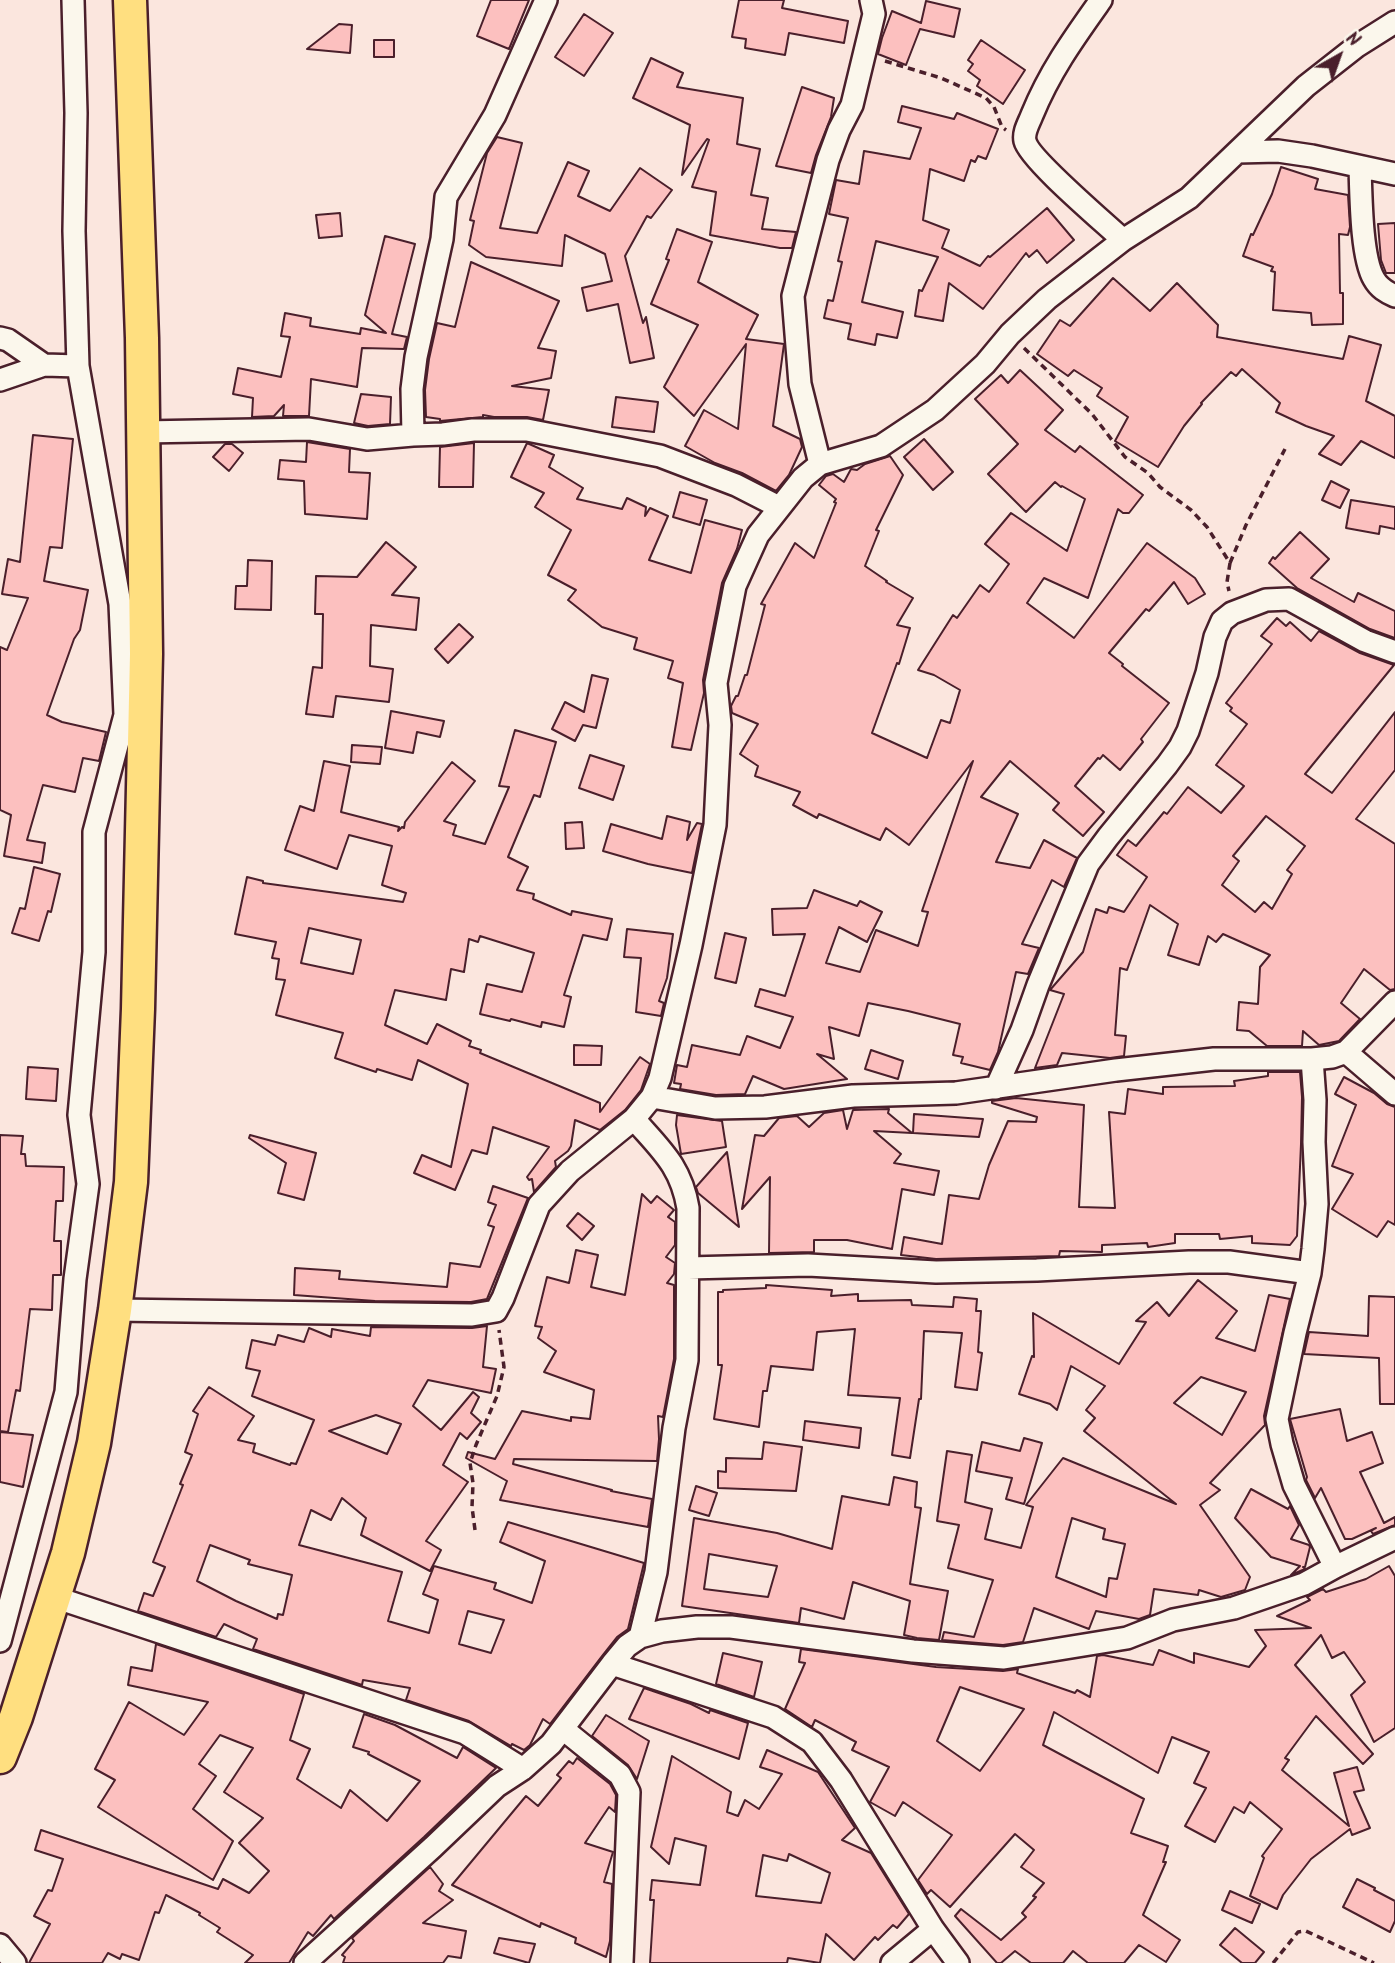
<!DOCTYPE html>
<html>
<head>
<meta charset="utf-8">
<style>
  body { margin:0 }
  #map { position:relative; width:1395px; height:1963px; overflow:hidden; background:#fbe6de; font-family:Kalam,sans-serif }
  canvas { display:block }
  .north { position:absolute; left:1304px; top:21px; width:70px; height:70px; -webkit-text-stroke:5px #fbf7ec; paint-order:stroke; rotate:40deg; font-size:19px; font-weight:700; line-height:28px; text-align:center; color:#4a1f2b }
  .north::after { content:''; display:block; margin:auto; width:24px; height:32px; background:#4a1f2b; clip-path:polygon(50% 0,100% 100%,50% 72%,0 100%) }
</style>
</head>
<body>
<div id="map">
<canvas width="1395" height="1963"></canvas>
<div class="north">N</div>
</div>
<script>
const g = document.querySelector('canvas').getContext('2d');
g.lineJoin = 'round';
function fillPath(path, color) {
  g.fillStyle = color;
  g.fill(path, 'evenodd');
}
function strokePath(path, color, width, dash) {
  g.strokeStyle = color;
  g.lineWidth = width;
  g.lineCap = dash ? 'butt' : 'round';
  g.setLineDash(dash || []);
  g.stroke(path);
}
const building = new Path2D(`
  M491 0H529L509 49 477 36Z
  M739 0H784L782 8 848 21 844 43 789 33 785 55 745 48 746 39 732 37Z
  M926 1 960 9 954 37 920 29 906 65 878 54 882 38 892 11 921 23Z
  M584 14 613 33 584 76 555 57Z
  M339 24 352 25 350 53 307 49Z
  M374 40H394V57H374Z
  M981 40 1025 70 1003 104 977 86 980 80 968 71 973 64 968 60Z
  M651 58 683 73 677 87 743 98 737 144 760 149 751 195 768 198 762 229 796 232 792 248H780L710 235 716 192 692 187 709 140 707 139 682 175 690 125 633 98Z
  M802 87 834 98 831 117 816 155 811 173 776 166Z
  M902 106 954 119 957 113 998 129 986 159 978 156 975 162 971 160 964 181 930 169 923 220 949 230 942 248 980 266 988 256 990 257 1047 208 1074 240 1047 263 1037 250 1029 257 1026 253 983 309 949 283 943 321 915 316 919 290 922 291 938 257 876 241 862 302 903 312 897 338 877 334 875 345 848 339 851 324 824 318 828 300 833 301 842 262 838 261 848 218 829 214 836 180 859 184 864 151 910 159 921 128 898 122Z
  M497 137 522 143 500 228 537 233 568 162 589 171 578 196 610 211 640 168 672 190 651 218 647 216 625 256 643 323 646 317 654 358 630 363 618 304 587 311 582 288 612 281 605 254 565 235 562 266 486 257 469 245 474 221 470 220 487 153Z
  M1281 167 1318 179 1315 189 1348 195 1350 227 1348 235 1339 234 1340 293H1343V324L1312 325 1311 313 1273 310 1275 272 1271 271 1273 267 1243 256 1251 234 1253 235 1272 194Z
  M340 213 342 236 319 238 316 215Z
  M1395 223V273H1386L1381 260 1378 224Z
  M677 229 712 242 698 282 758 315 746 339 784 344 773 426 800 439 802 447 789 475 776 491 742 473 715 463 685 446 704 410 738 429 746 344 694 416 664 387 698 325 651 304 669 260 666 259Z
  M385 236 415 244 392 334 407 337 404 349 362 348 357 387 311 379 309 416H283L284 405 274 416 252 417 253 398 233 394 238 368 281 377 290 337 281 336 285 313 311 318 310 326 360 334 361 328 386 333 365 315Z
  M471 262 559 301 538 348 556 351 551 378 512 386 549 390 543 420 527 417H494L483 415V417L440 421V419L426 417 425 390 429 359 437 323 455 327Z
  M1113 278 1150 311 1177 283 1218 325 1217 337 1343 359 1349 336 1381 345 1366 401 1395 416V458L1361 441 1341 465 1319 454 1334 436 1306 426 1276 412 1280 403 1242 369 1236 376 1231 372 1201 403 1202 404 1184 426 1158 467 1115 441 1128 417 1097 396 1102 388 1074 370 1068 376 1037 354 1060 320 1070 326Z
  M1020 370 1063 410 1045 430 1075 452 1080 446 1143 495 1129 513H1123L1118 509 1088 598 1044 578 1027 603 1074 638 1147 543 1195 578 1205 594 1188 604 1174 582 1149 611 1146 609 1109 653 1123 664 1122 666 1169 703 1141 739 1143 742 1120 770 1103 755 1100 759 1098 758 1075 786 1104 812 1083 836 1053 810 1059 803 1010 761 981 797 1018 814 996 862 1030 868 1044 840 1077 858 1064 887 1052 880 1022 944 1039 948 1028 974 1016 972 998 1052 990 1070 961 1063 963 1057 953 1055 960 1024 908 1011 868 1003 859 1036 829 1027 834 1059 817 1054 847 1079 784 1089 753 1076 745 1094 716 1095 680 1089 681 1084 674 1083 677 1065 687 1067 692 1045 740 1055 747 1036 780 1048 793 1017 755 1006 760 989 785 996 805 934 773 935 772 909 807 908 814 890 857 906 860 901 882 912 867 942 839 927 826 963 860 972 876 930 918 946 928 912 922 911 973 761 909 845 886 828 880 840 819 814 817 818 793 805 800 792 755 776 758 766 740 754 758 724 732 713 731 706 736 696H738L745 675H747L765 605 761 604 795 543 814 558 836 503 834 502 836 499 819 485 826 476 833 474 844 482 851 469 857 470 865 464 890 456 903 475 876 530 879 531 865 566 887 581 886 582 913 598 897 625 910 628 899 664 897 663 872 733 927 758 941 720 950 723 960 690 934 675 918 670 953 615 957 618 980 585 989 592 1009 564 985 544 1011 513 1067 551 1085 499 1062 486 1061 487 1055 482 1026 512 988 474 1018 444 975 399 1001 375 1008 383Z
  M361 394 391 397 390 424 368 426 354 423Z
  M616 397 658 402 654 432 612 427Z
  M33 435 73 439 62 548 50 547 44 581 88 590 80 630 74 639 47 715 62 722 106 732 99 761 83 758 75 792 43 785 27 840 45 843 42 863 4 856 11 815 0 810V647L7 650 28 598 2 594 8 559 20 562Z
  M924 439 953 472 933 490 904 457Z
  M307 442 350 449 349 472 370 473 367 519 305 514 304 481 278 479 280 460 306 462Z
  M474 443 473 487H439L440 447Z
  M527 443 554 455 549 467 583 488 577 499 622 509 627 498 646 507 645 516 650 508 668 516 649 560 691 573 705 520 742 530 737 549 722 583 703 680 704 693 691 750 672 747 683 683 668 678 673 661 634 649 637 638 602 627 568 600 576 590 548 575 571 530 535 507 544 493 511 477Z
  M225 444H232L243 453 229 471 213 457Z
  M1331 481 1349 490 1340 508 1322 500Z
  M680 492 707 500 700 525 673 517Z
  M1351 500 1395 507V529L1380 526 1379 534 1346 528Z
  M1300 532 1329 559 1311 578 1354 602 1358 593 1395 611V638L1370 629 1297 588 1269 563 1273 557 1275 559Z
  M386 542 416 567 392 595 419 598 416 630 371 625 370 666 393 669 389 702 336 696 333 717 306 714 313 667 322 668 323 614H315L316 576 357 577Z
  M248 560 272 561 271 610 235 609 236 586H247Z
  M1277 618 1286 626 1290 622 1311 641 1319 631 1360 653 1394 665 1305 774 1332 793 1395 712V770L1356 819 1395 844V989L1390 990 1364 969 1341 1003 1360 1019 1339 1041 1319 1045 1303 1031 1302 1046H1267L1249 1031 1237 1030 1239 1002 1258 1004 1260 967 1270 955 1223 934 1216 942 1208 936 1199 965 1168 955 1178 924 1150 905 1127 970 1120 968 1115 1035 1126 1036 1124 1056 1110 1058 1062 1053 1057 1065 1035 1068 1064 994 1050 990 1083 952 1096 909 1107 913 1109 907 1124 912 1147 877 1117 855 1128 840 1136 846 1164 812 1167 814 1188 787 1221 813 1244 786 1216 765 1247 724 1230 711 1232 708 1226 703 1272 644 1261 636ZM1266 816 1305 846 1287 870 1292 874 1272 909 1264 902 1255 912 1222 885 1239 861 1233 856Z
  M459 624 473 637 448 663 435 649Z
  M592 675 608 679 596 728 583 725 575 741 552 729 565 702 584 712Z
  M391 711 444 721 440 737 417 732 413 753 385 748Z
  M515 730 556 742 540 797 534 795 508 857 528 867 517 890 534 894 533 899 571 915 572 911 612 919 607 940 583 935 564 995 571 997 564 1027 542 1022 541 1027 511 1019 510 1021 480 1014 487 984 522 992 534 953 480 936 478 942 469 939 464 972 451 969 446 1000 395 990 385 1025 427 1044 437 1024 471 1041 469 1046 481 1050 480 1053 600 1103V1112L640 1057 650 1064 641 1090 625 1110 600 1130 575 1120 571 1146 568 1151 555 1161 556 1167 534 1192 532 1179 529 1180 527 1177 549 1147 493 1127 487 1154 472 1150 455 1190 414 1173 422 1155 451 1167 468 1084 418 1060 412 1080 377 1069 376 1072 335 1058 343 1033 276 1015 285 980 276 979 279 959 272 958 276 942 235 934 247 877 263 881V883L403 902 406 893 382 885 392 846 349 835 337 869 285 850 300 806 314 811 324 761 350 766 341 812 399 827 398 831 402 827 404 828 405 822 452 762 475 781 444 821 456 825 453 835 485 844 509 787 499 786ZM309 928 361 940 353 974 301 963Z
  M352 745 382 747 380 764 351 762Z
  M590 755 624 766 613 800 579 788Z
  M667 816 690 822 687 840 697 823 702 824 692 873 648 864 603 851 611 824 662 839Z
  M582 822 584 848 566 849 565 823Z
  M34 867 60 874 51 912 48 911 39 941 12 933 20 908 25 909Z
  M627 929 673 934 667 978 659 1001 664 1003 661 1016 636 1012 641 958 624 957Z
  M725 933 746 938 736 983 715 978Z
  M574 1045 602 1046 601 1065H574Z
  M871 1050 903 1061 898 1079 865 1069Z
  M28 1067 58 1069 56 1101 26 1099Z
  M1268 1072H1300L1302 1097 1301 1144 1297 1236 1290 1245 1252 1243V1236L1220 1239 1219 1234H1175V1243L1148 1247 1147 1243 1102 1245V1252L1060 1251 1059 1256 936 1259 901 1255 904 1237 942 1244 949 1195 979 1199 989 1165 1008 1121 1036 1122 1037 1117 992 1103V1101L1016 1098 1084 1105 1079 1207 1115 1208 1109 1112 1125 1114 1128 1089 1163 1094V1087L1235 1086 1234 1081 1268 1076Z
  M1344 1077 1374 1093 1387 1104 1395 1107V1225L1388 1221 1377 1237 1332 1209 1353 1174 1332 1166 1356 1105 1335 1094Z
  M889 1109 888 1113 912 1133 874 1131 901 1154 894 1163 939 1171 934 1195 902 1189 892 1249 847 1240H814V1252L769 1253 770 1177 742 1209 755 1135 764 1136 779 1118 797 1116 809 1127 824 1113 843 1110 847 1129 853 1110Z
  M914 1114 968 1118 983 1119 979 1137 913 1133Z
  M677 1115 722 1121 726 1147 681 1154 676 1125Z
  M0 1135 23 1136 21 1154H25L26 1166 64 1167 63 1201H56L54 1241H61V1275H53L52 1310 30 1309 20 1391 16 1390 8 1432 0 1431Z
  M250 1135 316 1153 304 1200 278 1193 286 1163 249 1138Z
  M727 1152 739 1227 698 1193 696 1187Z
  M493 1186 528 1198 487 1299 471 1302 375 1301 294 1295 295 1268 340 1271 339 1279 447 1287 450 1263 480 1267 494 1227 488 1225 496 1205 488 1202Z
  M642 1194 651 1203 657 1196 674 1210 668 1217 675 1222V1245L666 1257 675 1263 674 1274 667 1283 674 1285V1359L663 1417 658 1416 659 1439 657 1461 514 1459 513 1464 612 1490 611 1491 652 1499 648 1527 500 1500 507 1481 466 1458 468 1452 495 1459 522 1411 571 1421V1417L590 1419 594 1390 544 1372 556 1351 538 1338 542 1327 535 1326 547 1277 569 1283 576 1250 598 1255 591 1287 625 1295Z
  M578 1213 594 1226 582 1240 567 1226Z
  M1198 1280 1237 1311 1216 1338 1255 1351 1269 1295 1290 1299 1264 1416 1265 1425 1210 1483 1220 1490 1200 1505 1250 1577 1245 1590 1221 1597 1199 1590 1198 1595 1154 1589 1150 1615 1139 1619 1096 1611 1089 1629 1034 1608 1023 1642 1003 1645 942 1640 944 1632 974 1637 993 1580 948 1568 959 1525 937 1521 947 1451 972 1455 965 1502 992 1509 985 1539 1021 1548 1033 1507 1026 1505 1063 1458 1176 1504 1084 1431 1095 1418 1086 1410 1105 1386 1071 1366 1057 1410 1050 1404 1019 1394 1032 1356 1034 1357 1033 1313 1119 1364 1146 1322 1136 1321 1157 1302 1169 1316ZM1201 1377 1246 1392 1222 1435 1174 1403ZM1072 1518 1105 1529 1103 1539 1125 1544 1117 1579 1109 1578 1106 1597 1056 1577Z
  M766 1285 832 1290 831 1296 858 1294V1301L911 1300 912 1305 953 1307 954 1297 977 1299 976 1311H981L978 1352 982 1353 977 1390 955 1387 962 1333 924 1331 921 1399H919L910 1458 892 1455 900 1398 848 1395 855 1329 817 1332 813 1370 771 1366 767 1391H763L759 1427 714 1419 722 1365H718V1292H723V1290L766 1288Z
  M1369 1296 1395 1297V1404H1380L1379 1358 1304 1354 1309 1332 1368 1336Z
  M487 1326 483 1367 496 1369 491 1393 428 1380 413 1406 441 1430 473 1392 479 1397 471 1413 481 1422 467 1439 460 1433 443 1465 468 1482 426 1541 441 1550 430 1571 361 1535 366 1518 342 1498 331 1520 311 1510 299 1545 402 1572 388 1621 429 1633 438 1600 423 1594 434 1566 496 1583 494 1589 532 1603 545 1561 500 1542 508 1522 644 1563 628 1629 617 1637 602 1656 550 1724 543 1719 530 1745 524 1750 512 1744 511 1746 469 1721 406 1700 410 1688 363 1680 362 1685 253 1649 257 1639 224 1624 216 1637 138 1611 144 1593 153 1596 165 1567 153 1562 183 1485 180 1484 192 1455 185 1452 198 1414 193 1411 209 1387 254 1416 238 1440 255 1444 253 1452 290 1465 291 1463 296 1464 314 1420 252 1396 260 1371 246 1368 252 1340 275 1345 278 1335 304 1342 309 1328 331 1337 332 1329 370 1336 371 1327 472 1328ZM376 1415 401 1424 387 1454 329 1431ZM210 1545 250 1560 248 1564 292 1575 283 1615 278 1614 277 1619 236 1601 197 1581ZM468 1611 504 1620 491 1653 459 1644Z
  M1340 1409 1347 1441 1372 1432 1383 1463 1360 1472 1384 1523 1395 1517V1525L1373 1534 1371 1531 1376 1528 1352 1539H1345L1321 1488 1315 1498 1306 1480 1307 1477 1290 1419Z
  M805 1421 861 1428 859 1448 803 1440Z
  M0 1432 33 1435 23 1487 0 1482Z
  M1024 1438 1042 1443 1024 1504 1006 1499 1012 1478 976 1471 982 1442 1020 1451Z
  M764 1442 802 1447 796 1491 718 1488V1471L726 1472V1458L762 1459Z
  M894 1477 917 1482 915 1507 921 1508 910 1584 948 1591 939 1640 917 1638 904 1635 910 1601 853 1582 844 1619 801 1608 799 1623 682 1606 694 1518 777 1533 832 1549 842 1496 889 1505ZM709 1554 777 1566 768 1597 704 1589Z
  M696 1486 717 1493 709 1516 689 1510Z
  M1251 1489 1288 1509 1290 1506 1299 1525 1291 1539 1309 1545 1310 1547 1305 1567H1303L1305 1569 1291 1575 1300 1566 1271 1557 1235 1518Z
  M1389 1566 1395 1576V1728L1374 1742 1351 1695 1365 1682 1344 1652 1332 1658 1321 1635 1295 1665 1373 1754 1363 1764 1316 1716 1285 1758 1289 1760 1282 1770 1349 1826 1334 1773 1357 1767 1364 1790 1354 1792 1370 1828 1352 1835 1350 1829 1311 1859 1283 1895 1277 1909 1250 1896 1264 1858 1262 1856 1282 1829 1250 1802 1244 1813 1234 1807 1215 1842 1185 1826 1206 1788 1194 1783 1209 1752 1172 1737 1158 1773 1054 1712 1043 1745 1144 1799 1131 1833 1168 1846 1163 1862H1166L1143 1915 1180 1940 1166 1962 1139 1945 1124 1963H1088L1073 1951 1063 1963H1031L1015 1951 1001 1963H997L955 1916 961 1909 1001 1940 1026 1917 1022 1913 1036 1897 1033 1896 1044 1883 1021 1867 1034 1850 1015 1834 950 1907 931 1890 927 1894 918 1880 952 1835 903 1802 895 1816 870 1802 889 1767 852 1750 856 1742 815 1720 812 1727 785 1709 805 1663 799 1662 801 1649 936 1667 1003 1671 1018 1669 1017 1673 1075 1693 1077 1690 1090 1697 1097 1656 1103 1655 1153 1665 1159 1650 1194 1663V1653L1249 1667 1266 1646 1255 1630 1311 1628 1277 1616 1310 1600 1307 1597 1323 1589 1326 1592 1366 1579ZM960 1687 1024 1709 980 1771 937 1741Z
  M156 1644 304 1694 290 1740 310 1749 297 1779 341 1808 350 1790 387 1821 420 1781 368 1754 369 1752 353 1747 364 1714 395 1725 457 1758 463 1747 496 1768 424 1837 334 1919 331 1915 313 1936 308 1932 289 1963H245L253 1955 217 1932 220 1928 199 1915 200 1913 166 1895 159 1913 155 1912 139 1960 122 1954 120 1959 108 1953 102 1963H29L50 1924 34 1916 48 1890 52 1891 63 1859 35 1850 41 1830 218 1889 223 1879 249 1893 269 1871 239 1843 263 1818 224 1792 253 1748 220 1735 199 1764 216 1776 193 1809 233 1841 213 1880 98 1807 115 1780 95 1769 129 1702 184 1735 208 1702 128 1685 131 1667 152 1671Z
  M723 1653 762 1662 754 1697 716 1684Z
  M644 1688 691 1704 709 1713 710 1710 748 1723 739 1759 629 1719Z
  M606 1715 649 1741 637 1779 628 1765 592 1736Z
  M767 1750 818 1772 855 1828 842 1840 871 1853 909 1914 897 1928 893 1925 878 1940 875 1937 854 1960 826 1934 820 1963 788 1958 787 1963H650L654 1900H650L652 1880 700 1885 706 1846 675 1838 669 1864 651 1847 672 1756 731 1792 727 1812 738 1816 745 1800 759 1809 782 1774 760 1767ZM789 1854 830 1873 821 1903 756 1896 763 1855 787 1861Z
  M577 1758 610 1784 616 1795 615 1812 609 1807 585 1843 613 1852 604 1882 612 1884 610 1941 606 1957 575 1943 576 1938 541 1923 540 1927 452 1885 526 1796 538 1806 561 1778 557 1775 569 1761 573 1764Z
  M430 1867 443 1884 439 1891 453 1900 423 1923 466 1931 461 1958 448 1956 443 1963H343L345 1957 342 1955 354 1941 352 1938Z
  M1357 1879 1375 1888 1374 1890 1395 1901V1921L1390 1932 1343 1907Z
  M1230 1891 1260 1904 1252 1923 1222 1910Z
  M1235 1928 1264 1952 1255 1963H1242L1220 1945Z
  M499 1938 535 1944 529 1963 494 1953Z`);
fillPath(building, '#fcc0bf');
strokePath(building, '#4a1f2b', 2);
const minor = new Path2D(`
  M1101 0C1074 38 1050 71 1032 115 1029 123 1023 132 1025 141 1029 159 1105 223 1123 240
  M1237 152 1278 151 1312 156 1395 174
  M1360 167C1361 194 1361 257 1374 279 1379 288 1386 292 1395 296
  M0 338 8 340 44 365
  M0 380 44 365 78 366
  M143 432 309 429 367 439 413 435 443 434 473 430H527L660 456 736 485 779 507
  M413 435 412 389 416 357 442 239 446 197 495 115 546 0
  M820 464 881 446 935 410 985 364 1010 334 1047 299 1123 240 1189 198 1306 86 1357 46 1395 22
  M1346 1052 1395 1094
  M1312 1059 1315 1100 1314 1142 1317 1204 1313 1249 1310 1273 1295 1333 1277 1419 1282 1444 1294 1485 1335 1567
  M996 1088 1022 1030 1038 985 1088 864 1108 837 1167 765 1180 747 1188 731 1207 673 1215 637 1222 621 1232 613 1266 600 1289 599 1365 641 1395 652
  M652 1097 715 1108 765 1107 853 1096 956 1093 1116 1070 1214 1059H1312L1332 1057 1346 1052 1395 1002
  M634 1119C661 1150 681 1166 688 1208L687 1360 674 1428 656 1572 640 1637
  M688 1268 808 1265 936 1272 1037 1270 1189 1262H1229L1310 1273
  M115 1310 472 1315 496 1311 503 1298 539 1205 570 1171 634 1119 652 1097 660 1078 691 945 715 825 720 725 716 683 735 586 758 535 803 478 820 464 800 384 793 296 828 160 839 130 852 105 874 14 871 0
  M54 1597 465 1733 523 1769
  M0 1641 66 1392 75 1279 88 1184 79 1115 94 952V832L125 715 120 604 78 366 74 231 76 113 73 0
  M612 1664 773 1717 812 1742 841 1780 933 1929 958 1963
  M563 1729 620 1775 629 1792 622 1963
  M0 1945 15 1963
  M305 1963 433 1847 497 1786 523 1769 551 1744 612 1664 627 1646 640 1637 662 1631 697 1627H731L913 1651 1004 1658 1127 1638 1173 1620 1234 1608 1304 1584 1335 1567 1395 1538
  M892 1963 933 1929`);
const highway = new Path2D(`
  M0 1757 16 1717 68 1553 94 1443 115 1310 131 1182 138 1009 146 654 142 338 130 0`);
strokePath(minor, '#4a1f2b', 26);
strokePath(highway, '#4a1f2b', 37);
strokePath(new Path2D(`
  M885 61 941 78 986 98 994 107 1002 127 1006 130
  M1024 348 1092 414 1125 457 1148 473 1160 487 1191 510 1207 527 1230 563 1227 582 1229 591
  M1230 563 1246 525 1285 449
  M475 1530 472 1507 473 1483 470 1463 476 1445 497 1396 504 1367 499 1330
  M1273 1963 1298 1932 1306 1931 1374 1963`), '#4a1f2b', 3.5, [7, 5]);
strokePath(minor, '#fbf7ec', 21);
strokePath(highway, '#ffdf80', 32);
</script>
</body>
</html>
